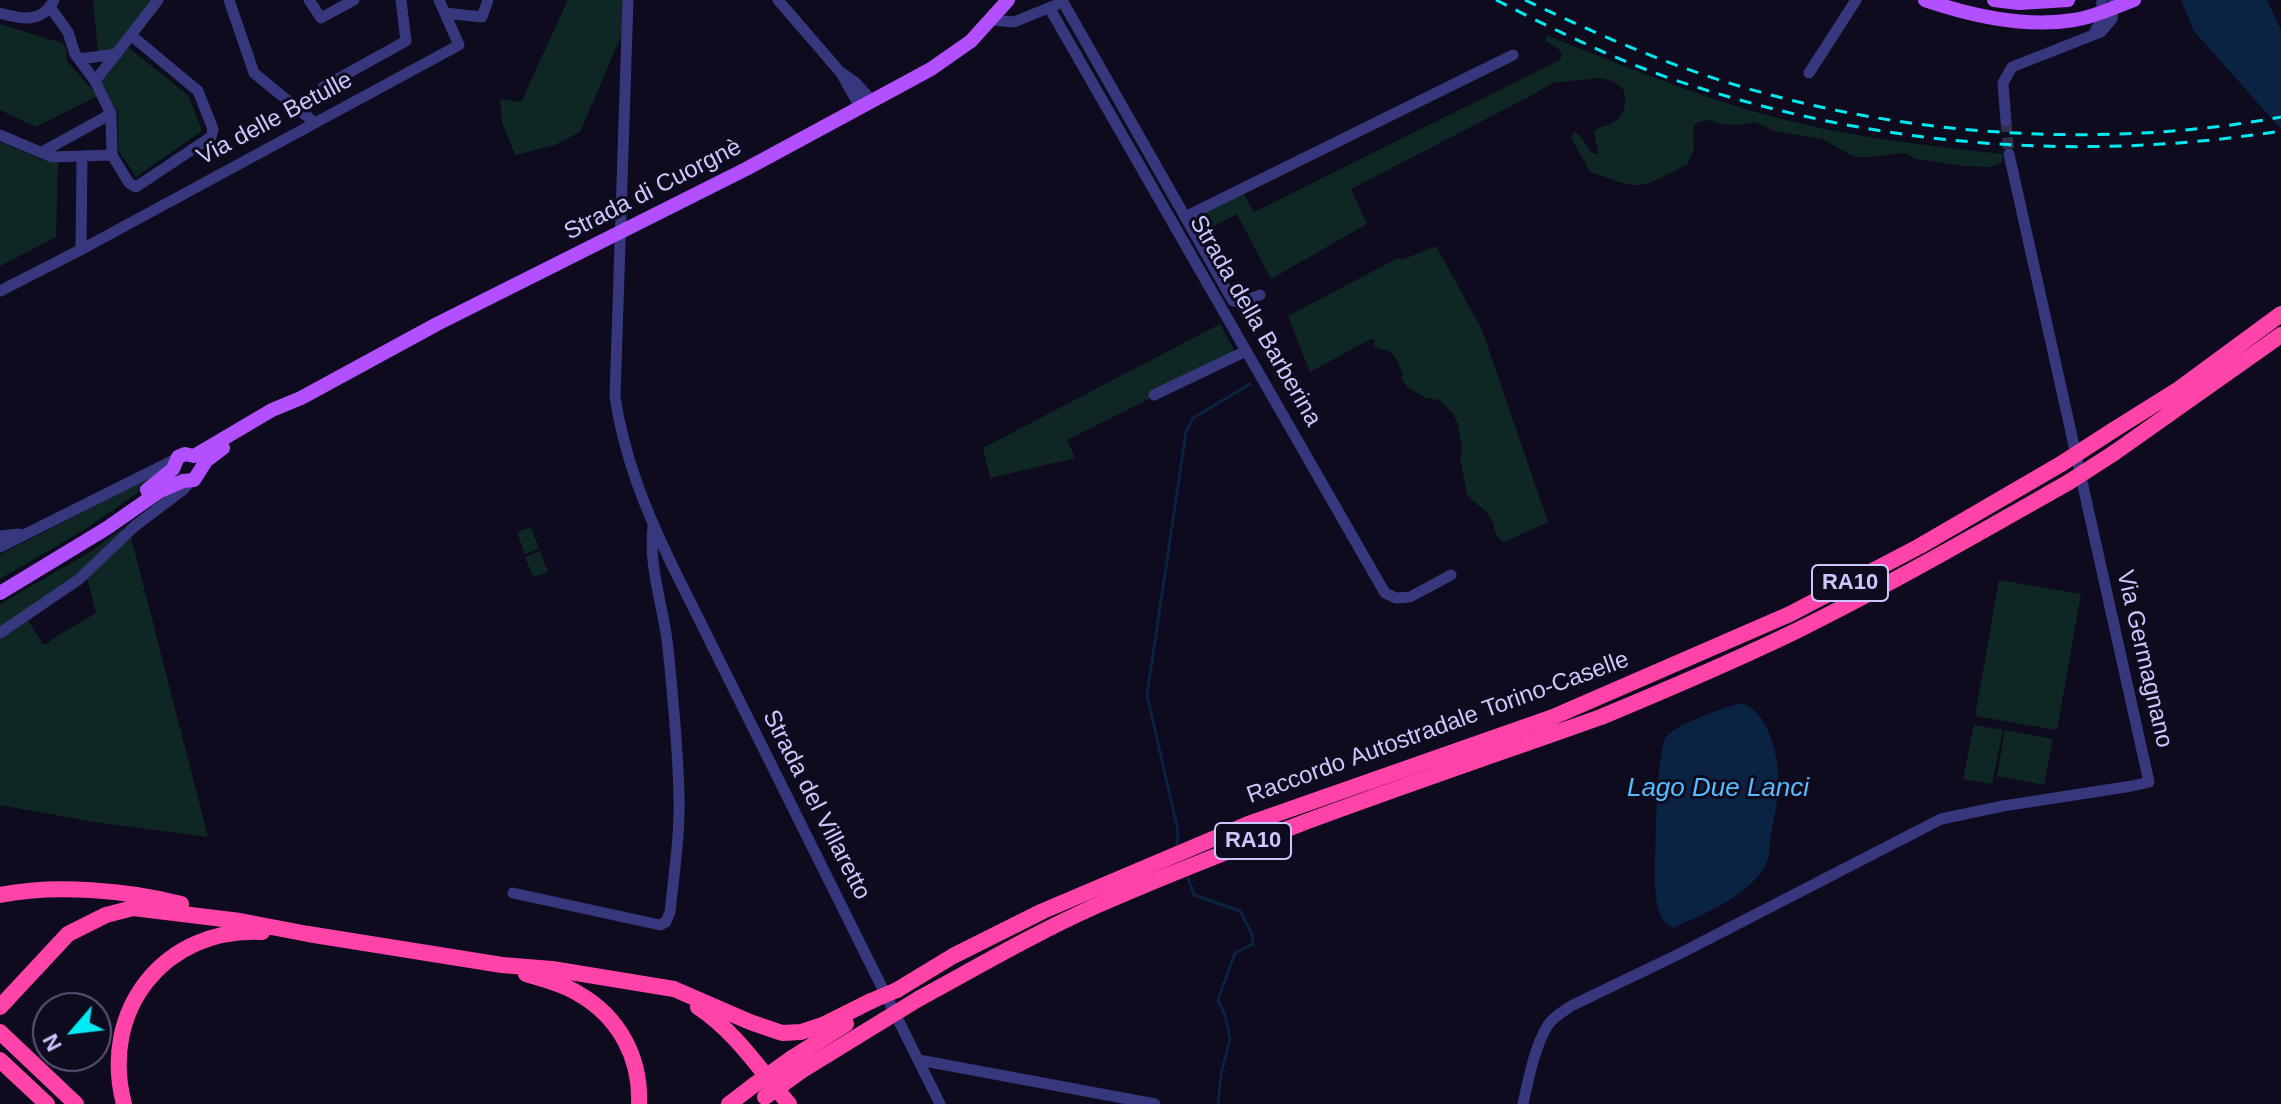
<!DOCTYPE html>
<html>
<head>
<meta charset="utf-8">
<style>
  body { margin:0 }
  #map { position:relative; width:2281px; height:1104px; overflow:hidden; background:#0d0b1d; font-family:Arial,sans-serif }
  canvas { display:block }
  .north { position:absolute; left:32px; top:992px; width:80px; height:80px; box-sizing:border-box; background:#0d0b1d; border:2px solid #595777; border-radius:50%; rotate:242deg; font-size:22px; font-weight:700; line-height:32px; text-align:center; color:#cbc8ff }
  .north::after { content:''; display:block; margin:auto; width:28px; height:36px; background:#00eaf3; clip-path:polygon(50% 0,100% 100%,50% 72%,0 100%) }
</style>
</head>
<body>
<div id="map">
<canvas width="2281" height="1104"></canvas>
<div class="north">N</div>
</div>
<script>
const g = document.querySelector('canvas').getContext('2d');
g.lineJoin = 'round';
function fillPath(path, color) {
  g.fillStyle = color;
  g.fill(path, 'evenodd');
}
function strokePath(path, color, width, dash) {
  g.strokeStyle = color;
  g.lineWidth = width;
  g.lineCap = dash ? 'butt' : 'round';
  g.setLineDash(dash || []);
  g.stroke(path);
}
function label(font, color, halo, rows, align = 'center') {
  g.font = font + ' Arial,sans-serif';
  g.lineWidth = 6;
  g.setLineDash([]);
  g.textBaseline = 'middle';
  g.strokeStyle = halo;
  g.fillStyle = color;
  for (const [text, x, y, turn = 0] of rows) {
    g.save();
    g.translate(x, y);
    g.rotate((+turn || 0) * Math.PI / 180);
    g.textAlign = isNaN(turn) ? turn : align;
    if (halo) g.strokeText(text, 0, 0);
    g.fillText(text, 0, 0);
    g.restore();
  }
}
fillPath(new Path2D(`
  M93 0H154L114 51 98 53Z
  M568 0H627L628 20 580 132 555 145 515 155 502 122 500 99 521 102Z
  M0 24 62 43 66 48 67 61 98 96 36 127 0 110Z
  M1546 35C1614 62 1681 90 1752 111 1833 135 1919 145 2003 154L2002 161 1997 165 1990 167 1964 166 1916 159 1904 153 1871 157H1857L1851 155 1822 139 1774 131 1755 122 1741 125 1721 124 1708 120 1698 122 1693 127 1694 149 1687 165C1675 170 1652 184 1640 185 1623 186 1606 176 1590 172L1571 137 1575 132 1580 136 1592 153 1598 154 1594 131C1601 126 1608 126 1614 122 1626 115 1627 100 1623 89L1613 81 1599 78 1552 83 1536 93 1351 189 1367 224 1271 279 1237 214 1199 234 1191 220 1243 192 1254 212 1560 60 1562 54 1559 49 1545 41Z
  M128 47 188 95 202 131 136 177 118 150V114L101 83Z
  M0 142 44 160 58 162 56 237 0 266Z
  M1436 246 1482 330 1548 522 1504 542C1493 536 1496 529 1491 519 1487 508 1473 504 1467 494L1460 457 1462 451 1458 425 1453 413 1439 400 1426 398 1408 388 1401 378 1403 374C1400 367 1396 356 1390 352 1383 348 1379 351 1373 345L1375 340 1371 339 1310 372 1288 316 1398 258 1402 260Z
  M1220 324 1237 355 1067 440 1075 458 990 478 983 448Z
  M160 472 156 480 87 528 0 579V555Z
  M531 527 539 549 525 554 517 532Z
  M123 528V531L71 581 0 629V604L87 554Z
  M131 537 208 837 94 822 0 805V637L27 619 43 644H47L54 638 96 613 87 578Z
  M540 551 548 572 533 577 525 557Z
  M1999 580 2081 594 2057 730 1975 716Z
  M1974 725 2003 730 1992 784 1963 779Z
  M2005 730 2053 739 2044 785 1997 776Z`), '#0e2725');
fillPath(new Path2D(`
  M2181 0H2267L2281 30V129L2194 31Z
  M1740 703C1771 710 1781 765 1778 793 1777 805 1774 817 1772 830 1769 844 1771 859 1762 871 1742 899 1703 914 1673 928 1657 921 1657 902 1655 887 1655 863 1656 751 1666 737 1677 723 1722 709 1740 703Z`), '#0b2342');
strokePath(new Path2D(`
  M1177 844 1178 831 1147 695 1186 432 1193 418 1250 384
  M1188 878 1194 895 1240 911 1252 934 1253 944 1235 953 1218 1000 1225 1015 1230 1039 1221 1074 1218 1104`), '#0b2342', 3);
strokePath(new Path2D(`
  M2006 121 2009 154`), '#33314a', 11, [11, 5.5]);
strokePath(new Path2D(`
  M229 0 254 73 315 123
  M309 0 321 18 354 0
  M628 0 615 397C624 456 645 509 671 563L940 1104
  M778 0 841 73 860 107
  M1063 2 1233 301 1240 303 1260 295
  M1050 9 1385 593 1396 598 1410 597 1451 575
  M0 13C21 19 42 24 54 0
  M445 13 482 17 488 0
  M992 20 1014 22 1056 5
  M2094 34 2101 19 2102 0
  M79 59 117 54
  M842 73 856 83 872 101
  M1809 73 1856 0
  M95 81 158 0
  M323 87 406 41 401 0
  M111 114 112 155 129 183 136 187 211 137 213 129 198 91 132 36
  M2006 121 2003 83 2012 67 2101 32 2112 19 2114 0
  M0 135 52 157 112 155
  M42 152 111 114 95 81 75 54 68 32 50 7
  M1185 217 1513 55
  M81 250 82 156
  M0 291 86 247 459 45 439 0
  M1154 395 1246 351
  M0 536 19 534
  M0 547 176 459
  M0 633 78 580 135 526 184 489 191 481
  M513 893 660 925 666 922 670 912C674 874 680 835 679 796 678 747 673 697 668 648 664 608 648 567 653 527
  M919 1060 1155 1104
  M1523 1104C1528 1081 1535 1045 1548 1025 1554 1016 1564 1011 1573 1005L1679 954 1941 819 2003 806 2132 786 2149 782 2009 154`), '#36377d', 11);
strokePath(new Path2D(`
  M1925 0C1972 16 2025 28 2074 20 2095 17 2115 7 2134 0
  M1994 0 2019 3 2068 0
  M194 456 272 410 301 398 437 324 746 169 931 69 971 41 1008 0
  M147 490 173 469 178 457 185 454 194 456
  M0 593 107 528 160 491 183 481 194 480 206 461 223 448`), '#b24fff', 14);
strokePath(new Path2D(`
  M2112 431 2179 389 2281 314
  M2114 453 2281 335
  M0 895C53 884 129 890 181 904
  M526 974C543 979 564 984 579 994 619 1017 641 1058 639 1104
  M897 990 953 956 1043 911 1248 824 1553 717 1790 614 1920 546 2061 464
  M920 998C979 966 1037 932 1098 905 1262 833 1432 777 1601 717 1666 690 1732 662 1796 631 1889 585 1979 533 2069 482
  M0 1007 68 934 106 915 133 908 240 921 308 934 502 965 552 969 674 989 750 1022 782 1033 801 1032 825 1024 871 1001
  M698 1007C735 1031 761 1071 789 1104
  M0 1032 76 1104
  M792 1058 846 1024
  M0 1060 47 1104
  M801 1071 884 1020
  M124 1104C99 1010 165 927 262 932
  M729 1104 754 1085`), '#ff43a9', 16);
strokePath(new Path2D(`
  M1496 0C1553 29 1611 58 1672 79 1869 146 2076 163 2281 131
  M1525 0C1594 33 1665 64 1739 86 1909 137 2107 149 2281 117`), '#00eaf3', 3, [12, 10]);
strokePath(new Path2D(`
  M2061 464 2112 431
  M2069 482 2114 453
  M871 1001 897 990
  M884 1020 920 998
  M754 1085 792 1058
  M765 1097 801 1071`), '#ff43a9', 16);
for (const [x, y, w] of [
  [1850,583,76],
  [1253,841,76]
]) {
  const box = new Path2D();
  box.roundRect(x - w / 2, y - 18, w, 36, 6);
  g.fillStyle = '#0d0b1d';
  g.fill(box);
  strokePath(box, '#cbc8ff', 2);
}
label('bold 22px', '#cbc8ff', null, [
  ["RA10",1850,583],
  ["RA10",1253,841]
]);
label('24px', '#cbc8ff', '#0d0b1d', [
  ["Via delle Betulle",275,119,-28],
  ["Strada di Cuorgnè",653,190,-27],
  ["Strada della Barberina",1255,321,60],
  ["Via Germagnano",2144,659,77],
  ["Raccordo Autostradale Torino-Caselle",1438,728,-20],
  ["Strada del Villaretto",816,805,63]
]);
label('italic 26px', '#56bbff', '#0d0b1d', [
  ["Lago Due Lanci",1718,789]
]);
</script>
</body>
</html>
